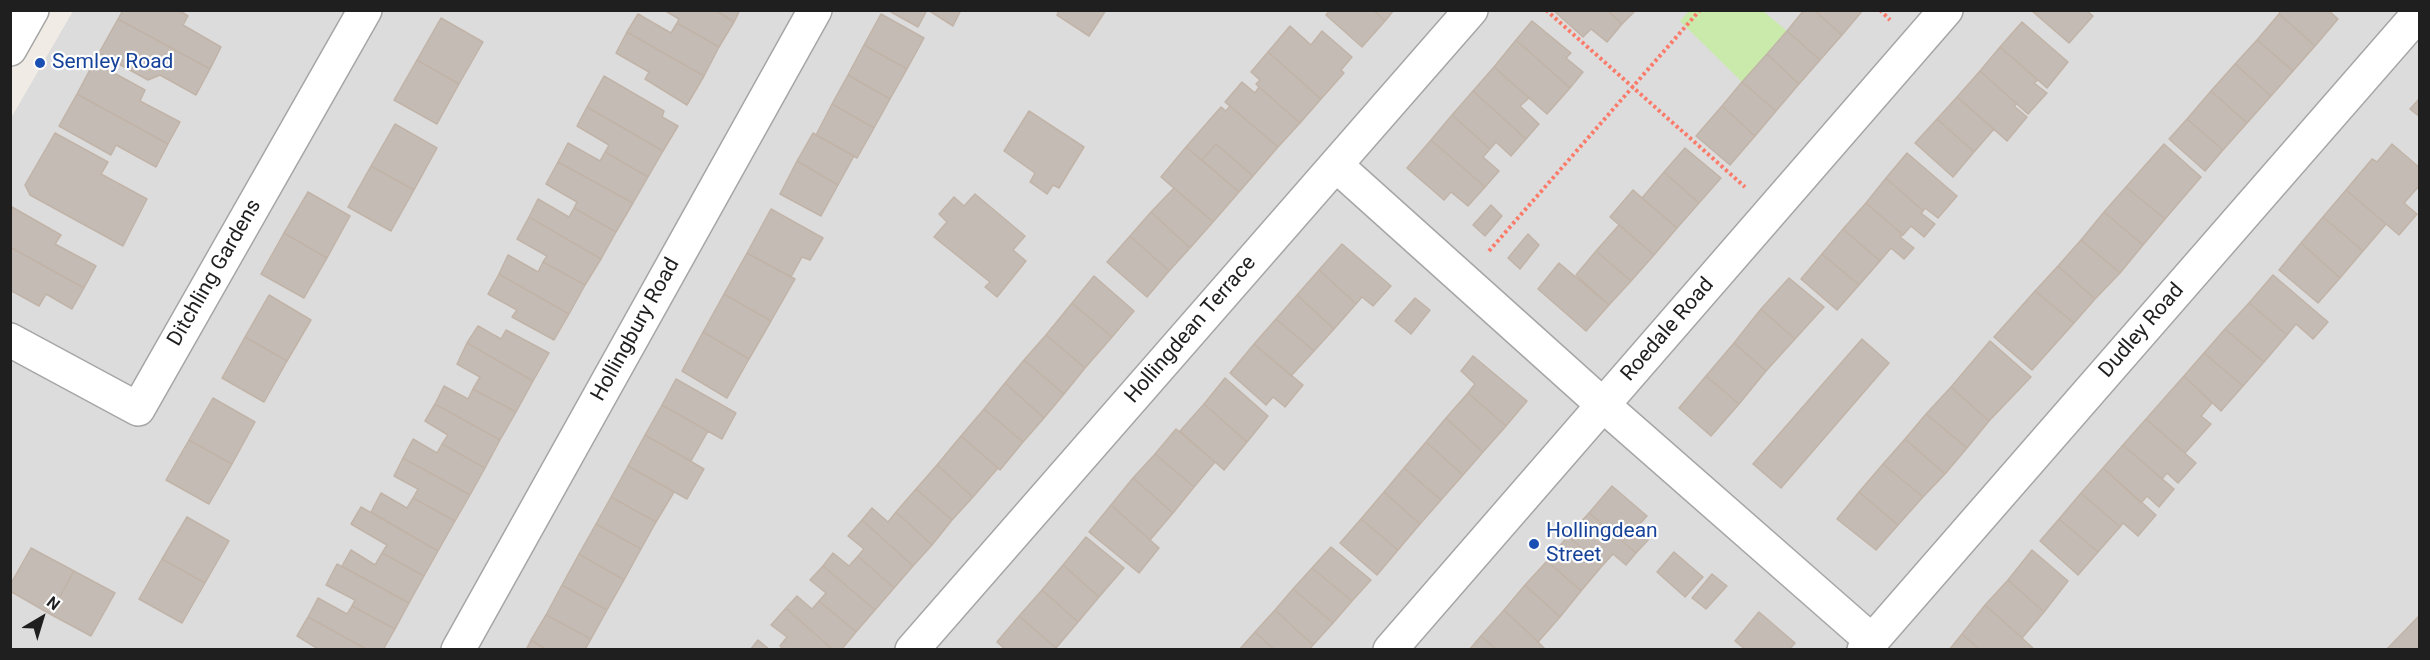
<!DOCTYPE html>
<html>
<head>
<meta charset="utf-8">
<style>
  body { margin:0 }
  #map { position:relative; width:2430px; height:660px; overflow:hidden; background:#f0ece5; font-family:Roboto,sans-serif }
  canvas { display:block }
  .frame { position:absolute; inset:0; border:12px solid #1f1f1f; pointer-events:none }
  .north { position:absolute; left:12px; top:588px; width:60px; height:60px; -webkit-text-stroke:4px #fff; paint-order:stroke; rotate:38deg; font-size:16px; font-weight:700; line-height:24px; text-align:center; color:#1f1f1f }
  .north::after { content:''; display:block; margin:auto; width:21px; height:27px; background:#1f1f1f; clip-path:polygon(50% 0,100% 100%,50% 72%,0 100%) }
</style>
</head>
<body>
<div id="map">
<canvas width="2430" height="660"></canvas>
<div class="frame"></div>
<div class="north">N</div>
</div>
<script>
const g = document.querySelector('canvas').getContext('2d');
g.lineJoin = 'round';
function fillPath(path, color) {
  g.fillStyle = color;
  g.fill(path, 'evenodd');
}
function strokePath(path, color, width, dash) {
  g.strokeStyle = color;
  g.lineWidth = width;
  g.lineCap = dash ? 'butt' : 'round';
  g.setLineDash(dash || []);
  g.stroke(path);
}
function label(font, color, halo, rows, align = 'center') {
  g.font = font + ' Roboto,sans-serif';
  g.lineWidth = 4.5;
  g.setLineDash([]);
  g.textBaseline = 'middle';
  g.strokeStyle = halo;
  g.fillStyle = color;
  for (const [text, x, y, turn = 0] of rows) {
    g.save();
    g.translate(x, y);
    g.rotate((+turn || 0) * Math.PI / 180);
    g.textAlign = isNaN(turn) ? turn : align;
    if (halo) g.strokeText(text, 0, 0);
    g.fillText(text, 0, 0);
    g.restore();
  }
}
fillPath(new Path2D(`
  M73 11H2419V649L11 650V118Z`), '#dddcdc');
fillPath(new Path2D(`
  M1689 11H1763L1787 31 1742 82 1680 21Z`), '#c9eaaa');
const building = new Path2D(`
  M123 10H178L188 16 183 25 221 47 210 69 118 19Z
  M664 10H715L734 22 719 47 677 23 679 19Z
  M715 10H740L734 22Z
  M892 10H927L918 27 891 12Z
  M928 10H961L953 26Z
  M1059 10H1106L1089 36 1057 15Z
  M1330 10H1373L1385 21 1362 47 1326 15Z
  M1373 10H1394L1385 21Z
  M1553 10H1607L1622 24 1607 42 1591 29 1583 37Z
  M1607 10H1635V11L1622 24Z
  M1804 10H1814L1842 35 1820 60 1787 31Z
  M1814 10H1863L1842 35Z
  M2086 10 2093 16 2069 43 2032 11Z
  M2281 10H2328L2338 19 2315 46 2279 14Z
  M638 14 671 33 677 23 719 47 704 76 627 32Z
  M881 14 924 38 907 69 864 45Z
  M2279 14 2315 46 2293 71 2257 40Z
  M441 18 483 42 459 84 417 60Z
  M118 19 210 69 196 95 160 75 148 80 99 53Z
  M1532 21 1571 53 1566 58 1583 72 1570 88 1516 40Z
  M2022 22 2068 62 2047 88 2000 47Z
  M1290 26 1311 45 1322 31 1352 57 1341 70 1344 73 1321 99 1268 52Z
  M1787 31 1820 60 1799 84 1767 54Z
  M627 32 704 76 687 105 645 79 649 72 616 53Z
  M1516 40 1570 88 1547 114 1494 67Z
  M2257 40 2293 71 2271 96 2235 64Z
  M864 45 907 69 890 99 848 75Z
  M2000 47 2038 80 2034 83 2047 93 2028 114 1980 71Z
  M1268 52 1321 99 1300 123 1259 87 1256 84 1260 80 1251 72Z
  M1767 54 1799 84 1776 111 1742 82Z
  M417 60 459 84 437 124 394 100Z
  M94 62 145 90 140 101 180 122 168 144 77 94Z
  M2235 64 2271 96 2247 123 2211 91Z
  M1494 67 1529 98 1520 106 1539 124 1526 139 1473 91Z
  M1980 71 2017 104 2014 106 2027 117 2007 141 1957 97Z
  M848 75 890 99 874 128 832 104Z
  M604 76 664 111 662 117 678 126 663 151 587 107Z
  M1242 82 1255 93 1259 87 1300 123 1278 147 1225 102Z
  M1742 82 1776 111 1755 136 1722 106Z
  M1473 91 1526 139 1511 156 1496 142 1490 149 1452 115Z
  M2211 91 2247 123 2223 150 2187 119Z
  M77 94 168 144 156 167 116 145 111 155 59 126Z
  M1957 97 1994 129 1974 152 1937 119Z
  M2420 98V117L2410 109Z
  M832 104 874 128 857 158 816 135Z
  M1230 106 1278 147 1253 176 1216 144 1202 160 1186 147 1221 107 1226 111Z
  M1722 106 1755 136 1730 165 1696 136Z
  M587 107 663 151 648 177 605 152 609 145 577 126Z
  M1029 111 1084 147 1059 188 1053 185 1047 194 1030 182 1035 173 1004 151Z
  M1452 115 1490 149 1483 157 1499 171 1485 187 1431 140Z
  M1937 119 1974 152 1953 177 1915 143Z
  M2187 119 2223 150 2205 171 2169 139Z
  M395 124 437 148 414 190 371 166Z
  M55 133 108 162 101 174 147 199 123 246 30 195 25 185Z
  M813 133 854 156 838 185 797 161Z
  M1431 140 1485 187 1468 206 1451 192 1444 200 1407 168Z
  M568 143 600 161 605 152 648 177 633 203 558 162Z
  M1216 144 1253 176 1239 192 1202 160Z
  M2164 144 2201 177 2165 219 2126 187Z
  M2392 144 2420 168V185L2404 203 2417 214 2399 235 2346 190 2372 159 2377 162Z
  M1186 147 1239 192 1213 222 1161 177Z
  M1685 148 1721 178 1699 203 1664 172Z
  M1907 153 1957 196 1938 218 1925 208 1923 211 1886 178Z
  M797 161 838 185 821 216 780 194Z
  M558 162 633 203 616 232 574 208 577 202 546 184Z
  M371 166 414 190 391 231 348 207Z
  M1664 172 1699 203 1677 228 1642 198Z
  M1886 178 1923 211 1921 213 1935 224 1924 237 1911 226 1903 235 1866 203Z
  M2126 187 2165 219 2143 245 2104 212Z
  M1174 188 1213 222 1190 248 1151 212Z
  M1633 190 1677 228 1654 255 1610 217Z
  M2346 190 2386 224 2363 251 2323 217Z
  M308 192 350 216 327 258 284 233Z
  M975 194 1025 236 1013 250 1026 261 997 297 985 287 990 282 934 237 947 222 939 214 954 197 964 206Z
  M538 199 569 217 574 208 616 232 601 259 529 217Z
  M1866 203 1903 235 1900 237 1914 248 1904 259 1891 248 1880 261 1843 229Z
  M1491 205 1502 216 1485 236 1473 225Z
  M12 207 61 235 55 244 96 266 84 288 10 247Z
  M771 209 823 238 810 260 802 257 791 277 747 253Z
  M1151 212 1190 248 1169 271 1130 236Z
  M2104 212 2143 245 2120 273 2081 240Z
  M529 217 601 259 585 285 543 262 547 256 517 239Z
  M2323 217 2363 251 2340 278 2301 243Z
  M1619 225 1654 255 1631 281 1596 251Z
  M1843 229 1880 261 1859 285 1822 254Z
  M284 233 327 258 304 298 261 274Z
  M1528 234 1539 245 1520 269 1508 258Z
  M1130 236 1169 271 1147 297 1107 262Z
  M2081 240 2120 273 2095 299 2058 266Z
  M2301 243 2340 278 2318 303 2279 270Z
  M1342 244 1391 286 1373 306 1362 297 1356 304 1319 270Z
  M10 247 84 288 72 309 46 294 39 306 10 290Z
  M1596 251 1631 281 1609 305 1576 275Z
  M747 253 795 279 771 321 724 294Z
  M1822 254 1859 285 1837 310 1801 279Z
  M508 255 538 272 543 262 585 285 569 314 499 274Z
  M1559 263 1609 305 1586 331 1538 289Z
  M2058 266 2095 299 2074 323 2035 291Z
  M1319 270 1356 304 1334 329 1297 295Z
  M499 274 569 314 554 340 512 317 517 310 488 294Z
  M2273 275 2328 322 2313 339 2296 324 2287 335 2249 303Z
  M1094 276 1134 311 1112 337 1072 303Z
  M1789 278 1824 307 1795 339 1761 309Z
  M2035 291 2074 323 2032 370 1994 337Z
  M724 294 771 321 749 359 703 332Z
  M269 295 311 320 287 361 245 337Z
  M1297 295 1334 329 1314 351 1276 319Z
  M1415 298 1430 310 1411 334 1395 321Z
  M1072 303 1112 337 1085 368 1046 335Z
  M2249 303 2287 335 2264 362 2225 329Z
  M1761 309 1795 339 1766 371 1734 343Z
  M1276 319 1314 351 1291 376 1254 344Z
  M478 326 501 339 506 330 549 353 533 381 467 343Z
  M2225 329 2264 362 2243 386 2204 353Z
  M703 332 749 359 727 398 682 371Z
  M1046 335 1085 368 1064 394 1024 360Z
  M245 337 287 361 264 402 222 378Z
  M1862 339 1889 363 1781 488 1753 464Z
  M1990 341 2031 377 1989 421 1951 387Z
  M467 343 533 381 516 412 473 389 480 377 457 364Z
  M1734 343 1766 371 1739 404 1706 376Z
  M1254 344 1303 385 1285 407 1273 397 1266 405 1230 373Z
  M2204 353 2243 386 2221 411 2184 376Z
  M1473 356 1527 401 1506 426 1468 393 1475 384 1461 371Z
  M1024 360 1064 394 1044 418 1005 383Z
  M1706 376 1739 404 1711 436 1679 408Z
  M2184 376 2212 403 2201 416 2211 424 2185 453 2146 419Z
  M1225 378 1268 416 1247 442 1204 404Z
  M676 379 736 413 722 439 662 405Z
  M1005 383 1044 418 1023 442 984 409Z
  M444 386 468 399 473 389 516 412 500 440 435 404Z
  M1951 387 1989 421 1967 448 1926 414Z
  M1468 393 1506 426 1483 452 1446 418Z
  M213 398 255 422 232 464 189 440Z
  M435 404 500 440 485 468 442 444 448 435 425 421Z
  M1204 404 1247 442 1224 470 1180 431Z
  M662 405 708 431 691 461 645 435Z
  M984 409 1023 442 1000 470 961 436Z
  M1926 414 1967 448 1945 474 1905 439Z
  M1446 418 1483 452 1463 475 1426 442Z
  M2146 419 2196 463 2178 483 2167 473 2162 479 2123 445Z
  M1176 429 1215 462 1194 487 1155 454Z
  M645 435 704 469 687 499 628 466Z
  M961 436 998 468 973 497 937 465Z
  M413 439 437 453 442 444 485 468 470 495 403 458Z
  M1905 439 1945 474 1923 497 1883 464Z
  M189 440 232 464 209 504 166 480Z
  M1426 442 1463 475 1441 500 1404 468Z
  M2123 445 2174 489 2159 507 2147 496 2141 503 2103 468Z
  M1155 454 1194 487 1173 513 1133 478Z
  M403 458 470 495 455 521 413 498 418 489 394 476Z
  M1883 464 1923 497 1898 525 1859 492Z
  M937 465 973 497 952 520 916 489Z
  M628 466 674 492 656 522 611 497Z
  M1404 468 1441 500 1420 524 1384 492Z
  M2103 468 2156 515 2138 536 2123 523 2120 527 2081 493Z
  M1133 478 1173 513 1150 540 1111 505Z
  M1612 486 1647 516 1637 527 1650 538 1636 553 1589 513Z
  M916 489 952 520 932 545 896 512Z
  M1384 492 1420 524 1398 550 1361 519Z
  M1859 492 1898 525 1876 550 1837 519Z
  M381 493 407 508 413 498 455 521 438 551 371 512Z
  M2081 493 2120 527 2098 552 2059 519Z
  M611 497 656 522 641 549 596 524Z
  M1111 505 1159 548 1139 573 1089 532Z
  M361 507 438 551 424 576 382 553 387 545 351 524Z
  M872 508 888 522 896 512 932 545 913 566 862 520Z
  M1589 513 1636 553 1626 565 1613 554 1602 566 1568 536Z
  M187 517 229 541 205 583 162 559Z
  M1361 519 1398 550 1377 575 1340 543Z
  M2059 519 2098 552 2078 575 2040 541Z
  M862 520 913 566 894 588 858 556 864 549 848 536Z
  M596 524 641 549 624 580 579 554Z
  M1568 536 1602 566 1581 591 1547 561Z
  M1086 537 1124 568 1099 597 1063 565Z
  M1331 547 1371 580 1352 601 1312 568Z
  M31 548 74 571 50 614 10 591V585Z
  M351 550 375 565 382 553 424 576 409 603 342 566Z
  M2032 550 2068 581 2044 612 2008 580Z
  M1674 552 1703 577 1685 597 1657 572Z
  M833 553 849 566 858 556 894 588 875 610 823 566Z
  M579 554 624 580 607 610 562 585Z
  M162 559 205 583 182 623 139 599Z
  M1547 561 1581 591 1560 617 1525 585Z
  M337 564 409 603 395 629 352 606 355 600 326 585Z
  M1063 565 1099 597 1078 622 1042 590Z
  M823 566 875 610 856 632 819 601 826 593 810 580Z
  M1312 568 1352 601 1333 623 1293 589Z
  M74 571 115 593 91 636 50 614Z
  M1712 574 1727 586 1706 609 1692 598Z
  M2008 580 2044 612 2022 638 1985 605Z
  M562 585 607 610 591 639 546 615Z
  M1525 585 1560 617 1538 642 1504 610Z
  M1293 589 1333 623 1313 645 1275 610Z
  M1042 590 1078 622 1056 648 1019 616Z
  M797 596 812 609 819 601 856 632 841 650H833L786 608Z
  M318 598 347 614 352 606 395 629 383 650H368L308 617Z
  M1985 605 2022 638 2035 650H1980L1962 634Z
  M786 608 833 650H784L780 646 787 637 771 625Z
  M1275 610 1313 645 1309 650H1275L1255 632Z
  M1504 610 1538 642 1546 650H1497L1481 636Z
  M1759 612 1795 643 1789 650H1746L1735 641Z
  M546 615 591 639 586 648 589 650H547L531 640Z
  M2420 615V650H2386Z
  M1019 616 1056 648 1054 650H1006L997 642Z
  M308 617 368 650H320L297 636Z
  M1255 632 1275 650H1239Z
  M1962 634 1980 650H1949Z
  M1481 636 1497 650H1469Z
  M531 640 547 650H526Z
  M758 640 770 650H750Z`);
fillPath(building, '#c4bcb4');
strokePath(building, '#c1b3a7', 1.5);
const minor = new Path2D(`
  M1337 166 1603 405 1872 641
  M10 340 138 409 365 10
  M458 650 815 10
  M912 650 1471 10
  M1390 650 1946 10
  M1864 650 2420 12`);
const tertiary = new Path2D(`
  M10 49 32 10`);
strokePath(minor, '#a6a6a6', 36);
strokePath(tertiary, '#a6a6a6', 36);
strokePath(new Path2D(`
  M1546 10 1745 187
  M1880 10 1890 20
  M1489 251 1700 10`), '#fb7b6a', 4, [3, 3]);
strokePath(minor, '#fff', 33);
strokePath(tertiary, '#fff', 33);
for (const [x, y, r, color] of [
  [40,63,6,"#1a4fb4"],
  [1534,544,6,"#1a4fb4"]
]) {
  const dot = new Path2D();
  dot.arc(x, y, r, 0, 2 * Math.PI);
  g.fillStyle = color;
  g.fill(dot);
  strokePath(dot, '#fff', 2);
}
label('21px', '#164399', '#fff', [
  ["Semley Road",52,63],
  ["Hollingdean",1546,532],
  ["Street",1546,556]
], 'left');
label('21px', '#1f1f1f', '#fff', [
  ["Ditchling Gardens",215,273,-60],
  ["Hollingbury Road",636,330,-61],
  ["Hollingdean Terrace",1191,330,-49],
  ["Roedale Road",1668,330,-49],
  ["Dudley Road",2142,331,-49]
]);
</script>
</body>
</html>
